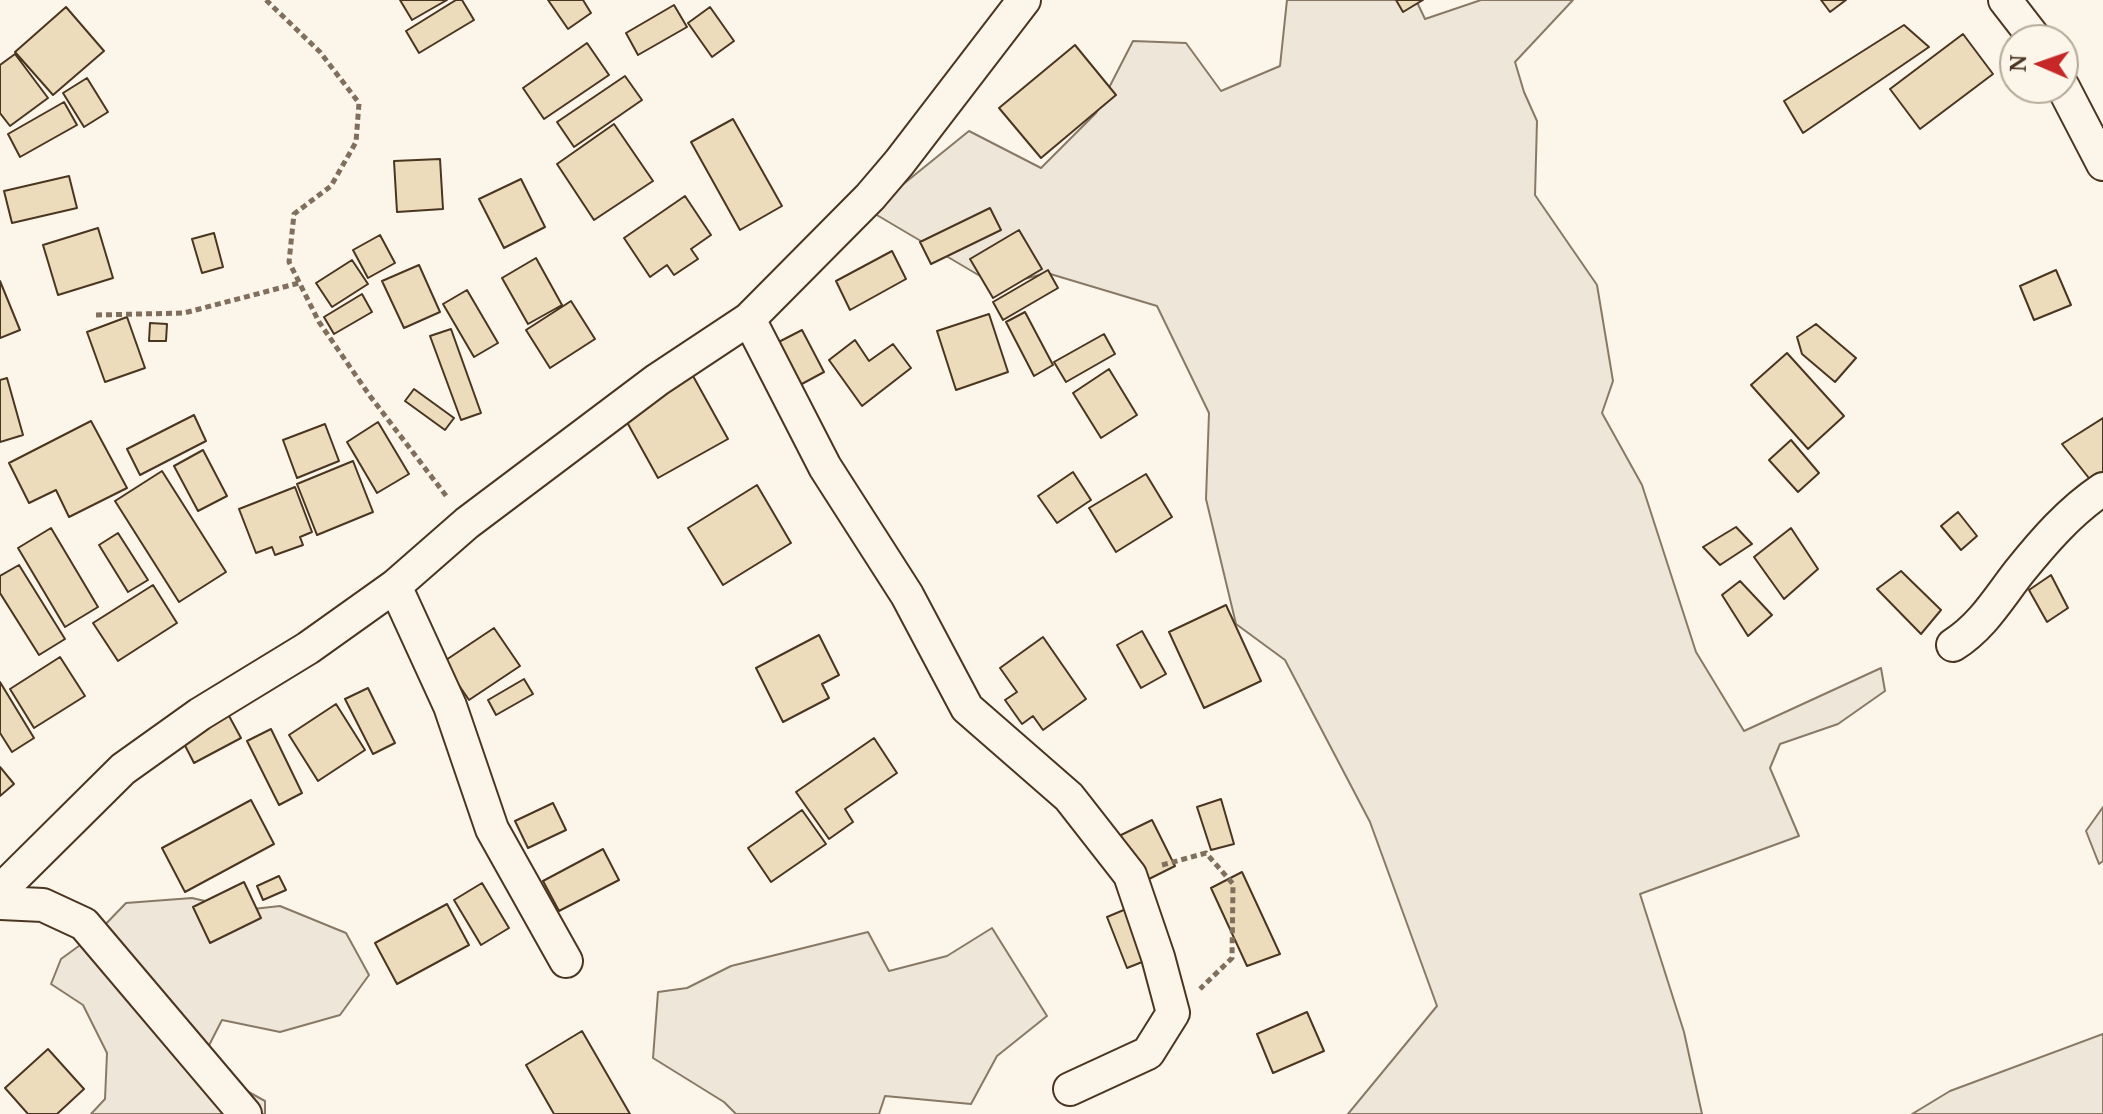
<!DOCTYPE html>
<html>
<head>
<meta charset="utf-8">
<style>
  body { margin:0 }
  #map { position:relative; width:2103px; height:1114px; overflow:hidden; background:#fbf6e9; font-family:"Noto Serif",serif }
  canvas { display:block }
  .north { position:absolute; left:1999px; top:24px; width:80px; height:80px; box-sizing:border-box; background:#fbf6e9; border:2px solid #b4a999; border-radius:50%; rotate:272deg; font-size:22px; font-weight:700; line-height:32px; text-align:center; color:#4a3520 }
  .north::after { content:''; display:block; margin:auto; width:28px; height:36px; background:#c62828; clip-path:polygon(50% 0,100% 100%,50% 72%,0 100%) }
</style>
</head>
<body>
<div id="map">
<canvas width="2103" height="1114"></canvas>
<div class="north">N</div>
</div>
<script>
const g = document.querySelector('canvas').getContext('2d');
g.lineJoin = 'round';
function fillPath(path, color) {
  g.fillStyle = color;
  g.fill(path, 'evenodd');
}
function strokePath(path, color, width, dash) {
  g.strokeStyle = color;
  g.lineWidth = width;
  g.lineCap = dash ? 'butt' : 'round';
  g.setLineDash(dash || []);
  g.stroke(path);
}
const green = new Path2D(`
  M1287 0H1416L1425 19 1481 0H1573L1515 62 1524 92 1537 121 1535 195 1597 285 1613 381 1602 413 1642 485 1696 652 1744 731 1881 668 1885 691 1838 724 1780 744 1770 768 1799 836 1640 894 1684 1032 1702 1114H1348L1437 1006 1370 822 1285 660 1236 624 1206 499 1209 413 1157 306 1047 273 997 286 870 211 969 131 1041 168 1096 113 1133 41 1186 43 1221 91 1280 66Z
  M2103 807V861L2099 864 2086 831Z
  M192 898 244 910 280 906 346 933 369 975 340 1015 280 1032 222 1020 202 1059 225 1079 265 1101V1114H91L105 1099 107 1053 83 1005 51 984 61 959 98 932 126 903Z
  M992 928 1047 1016 997 1056 971 1104 885 1096 879 1114H736L724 1102 653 1058 658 992 687 988 731 966 868 932 889 971 947 956Z
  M2103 1034V1114H1912L1950 1091Z`);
fillPath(green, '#ede6d9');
strokePath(green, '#887966', 2);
const building = new Path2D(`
  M400 0H447L412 20Z
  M456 0H462L474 20 419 53 406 31Z
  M548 0H583L591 13 568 29Z
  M1396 0H1423L1403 12Z
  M1821 0H1846L1830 12Z
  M674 5 687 27 638 55 626 33Z
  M66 7 104 51 53 95 15 52Z
  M710 7 734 41 712 57 688 23Z
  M1904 25 1929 47 1803 133 1784 101Z
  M1963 34 1993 74 1920 129 1890 89Z
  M587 43 609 75 544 119 523 88Z
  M1075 45 1116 95 1041 158 999 108Z
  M15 54 48 98 10 126 0 113V65Z
  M625 76 642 100 574 147 557 122Z
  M87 78 108 112 84 127 63 93Z
  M64 102 77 125 20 157 8 134Z
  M733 119 782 206 740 230 691 142Z
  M614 124 653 181 594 220 557 164Z
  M440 159 443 209 397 212 394 161Z
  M69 176 77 208 12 223 4 191Z
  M521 179 545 227 504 248 479 199Z
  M685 196 711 235 691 249 698 259 674 275 667 265 650 277 624 238Z
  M990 208 1001 230 931 264 920 242Z
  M98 228 113 278 58 295 43 245Z
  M1019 230 1042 269 993 298 970 259Z
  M214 233 223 267 202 273 192 239Z
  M380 235 395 263 368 278 353 250Z
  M892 251 906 279 850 310 836 281Z
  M536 258 562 305 528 324 502 278Z
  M352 260 368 284 332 307 316 283Z
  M419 265 440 312 404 328 382 281Z
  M1048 270 1058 288 1003 320 993 302Z
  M2056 270 2071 305 2034 320 2020 286Z
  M0 281 20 330 0 338Z
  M467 290 498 343 474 357 443 304Z
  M362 294 372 312 334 334 324 317Z
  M571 301 595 339 550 368 526 330Z
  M1025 312 1053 365 1034 376 1006 322Z
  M989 314 1008 372 956 390 937 331Z
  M127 317 145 368 105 382 87 332Z
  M150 323 167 324 166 341H149Z
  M1816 324 1856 358 1835 382 1802 354 1797 337Z
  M451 329 481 413 461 420 430 336Z
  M802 330 824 372 787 392 765 349Z
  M1104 334 1115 354 1066 382 1054 362Z
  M855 340 869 361 893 344 911 368 862 406 829 360Z
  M1787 353 1844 416 1808 449 1751 385Z
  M1109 369 1137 415 1101 438 1073 393Z
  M693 376 728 439 658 478 623 415Z
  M7 378 23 435 0 442V380Z
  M414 389 454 418 445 430 405 401Z
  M194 415 206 441 140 475 127 449Z
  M2103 418V475L2092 482 2062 444Z
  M91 421 127 488 69 517 56 490 29 503 9 463Z
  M378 422 409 474 377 493 347 442Z
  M325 424 339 461 297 478 283 440Z
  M1791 440 1819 473 1798 492 1769 460Z
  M203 450 227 496 198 511 174 466Z
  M353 461 373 512 317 535 297 484Z
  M162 471 226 572 179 602 115 501Z
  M1073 472 1091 500 1057 523 1038 496Z
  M1146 474 1172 517 1116 552 1089 508Z
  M757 485 791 543 723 585 688 528Z
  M295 487 312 532 300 537 303 545 275 555 272 547 256 553 239 509Z
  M1958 512 1977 536 1961 550 1941 526Z
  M1736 527 1752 544 1720 565 1703 547Z
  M51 528 98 607 65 627 18 548Z
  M1791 528 1818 569 1784 599 1754 557Z
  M118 533 148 580 128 592 99 545Z
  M19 565 65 639 39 655 0 593V576Z
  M1901 571 1941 610 1921 634 1877 589Z
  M2051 575 2068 608 2047 622 2029 590Z
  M1740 581 1772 615 1748 636 1722 595Z
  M153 585 177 623 118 661 93 623Z
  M1226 605 1261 681 1204 708 1169 632Z
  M494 628 520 666 469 700 443 662Z
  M1142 631 1166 674 1141 688 1117 645Z
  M819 635 839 675 822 684 829 698 783 722 756 668Z
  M1043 637 1086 699 1043 730 1033 716 1022 724 1005 700 1017 692 1000 668Z
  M60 657 85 696 34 728 10 689Z
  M524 679 533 694 496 715 488 700Z
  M0 682 34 738 12 752 0 733Z
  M368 688 395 743 373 754 345 699Z
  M222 703 241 738 194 763 176 728Z
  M336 704 365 750 318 781 289 735Z
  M271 729 302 793 279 805 247 741Z
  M874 738 897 773 845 809 853 822 829 839 796 792Z
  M0 767 14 784 0 796Z
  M1221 799 1234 844 1211 850 1197 807Z
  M251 800 274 844 185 892 162 848Z
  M553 803 566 830 528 848 515 821Z
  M802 810 826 844 771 882 748 848Z
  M1152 820 1175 866 1143 882 1119 836Z
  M603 849 619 880 559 911 543 881Z
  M1242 872 1280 954 1247 966 1211 888Z
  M279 876 286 890 263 900 257 886Z
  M244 882 261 918 210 943 193 907Z
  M482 883 509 928 481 945 454 900Z
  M1150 899 1170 951 1127 968 1107 917Z
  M447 904 469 945 397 984 375 943Z
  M1307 1012 1324 1051 1273 1073 1257 1034Z
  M582 1031 630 1114H554L526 1065Z
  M48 1049 84 1089 57 1114H28L5 1088Z`);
fillPath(building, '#ecdcbc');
strokePath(building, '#4a3520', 2);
const minor = new Path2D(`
  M2005 0 2036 40
  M2063 87 2103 164
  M749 319 825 467 907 595 967 708 1069 797 1130 875 1158 957 1173 1013 1148 1053 1070 1089
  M395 586 450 706 492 829 566 961
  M1953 645C1982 627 1998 599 2019 572 2044 541 2070 511 2103 489
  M0 891 123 769 200 714 308 648 395 586 467 523 657 380 749 319 870 197 899 163 1024 0
  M0 903 43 905 84 924 245 1114`);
strokePath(minor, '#4a3520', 36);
strokePath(new Path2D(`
  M266 0 320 52 359 103 356 142 331 186 294 214 289 262 319 322 370 396 447 497
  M96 315 184 313 299 283
  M1162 865 1206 853 1233 884 1232 958 1200 989`), '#7f6f5c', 5, [6, 4]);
strokePath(minor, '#fbf6e9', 32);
</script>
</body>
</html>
